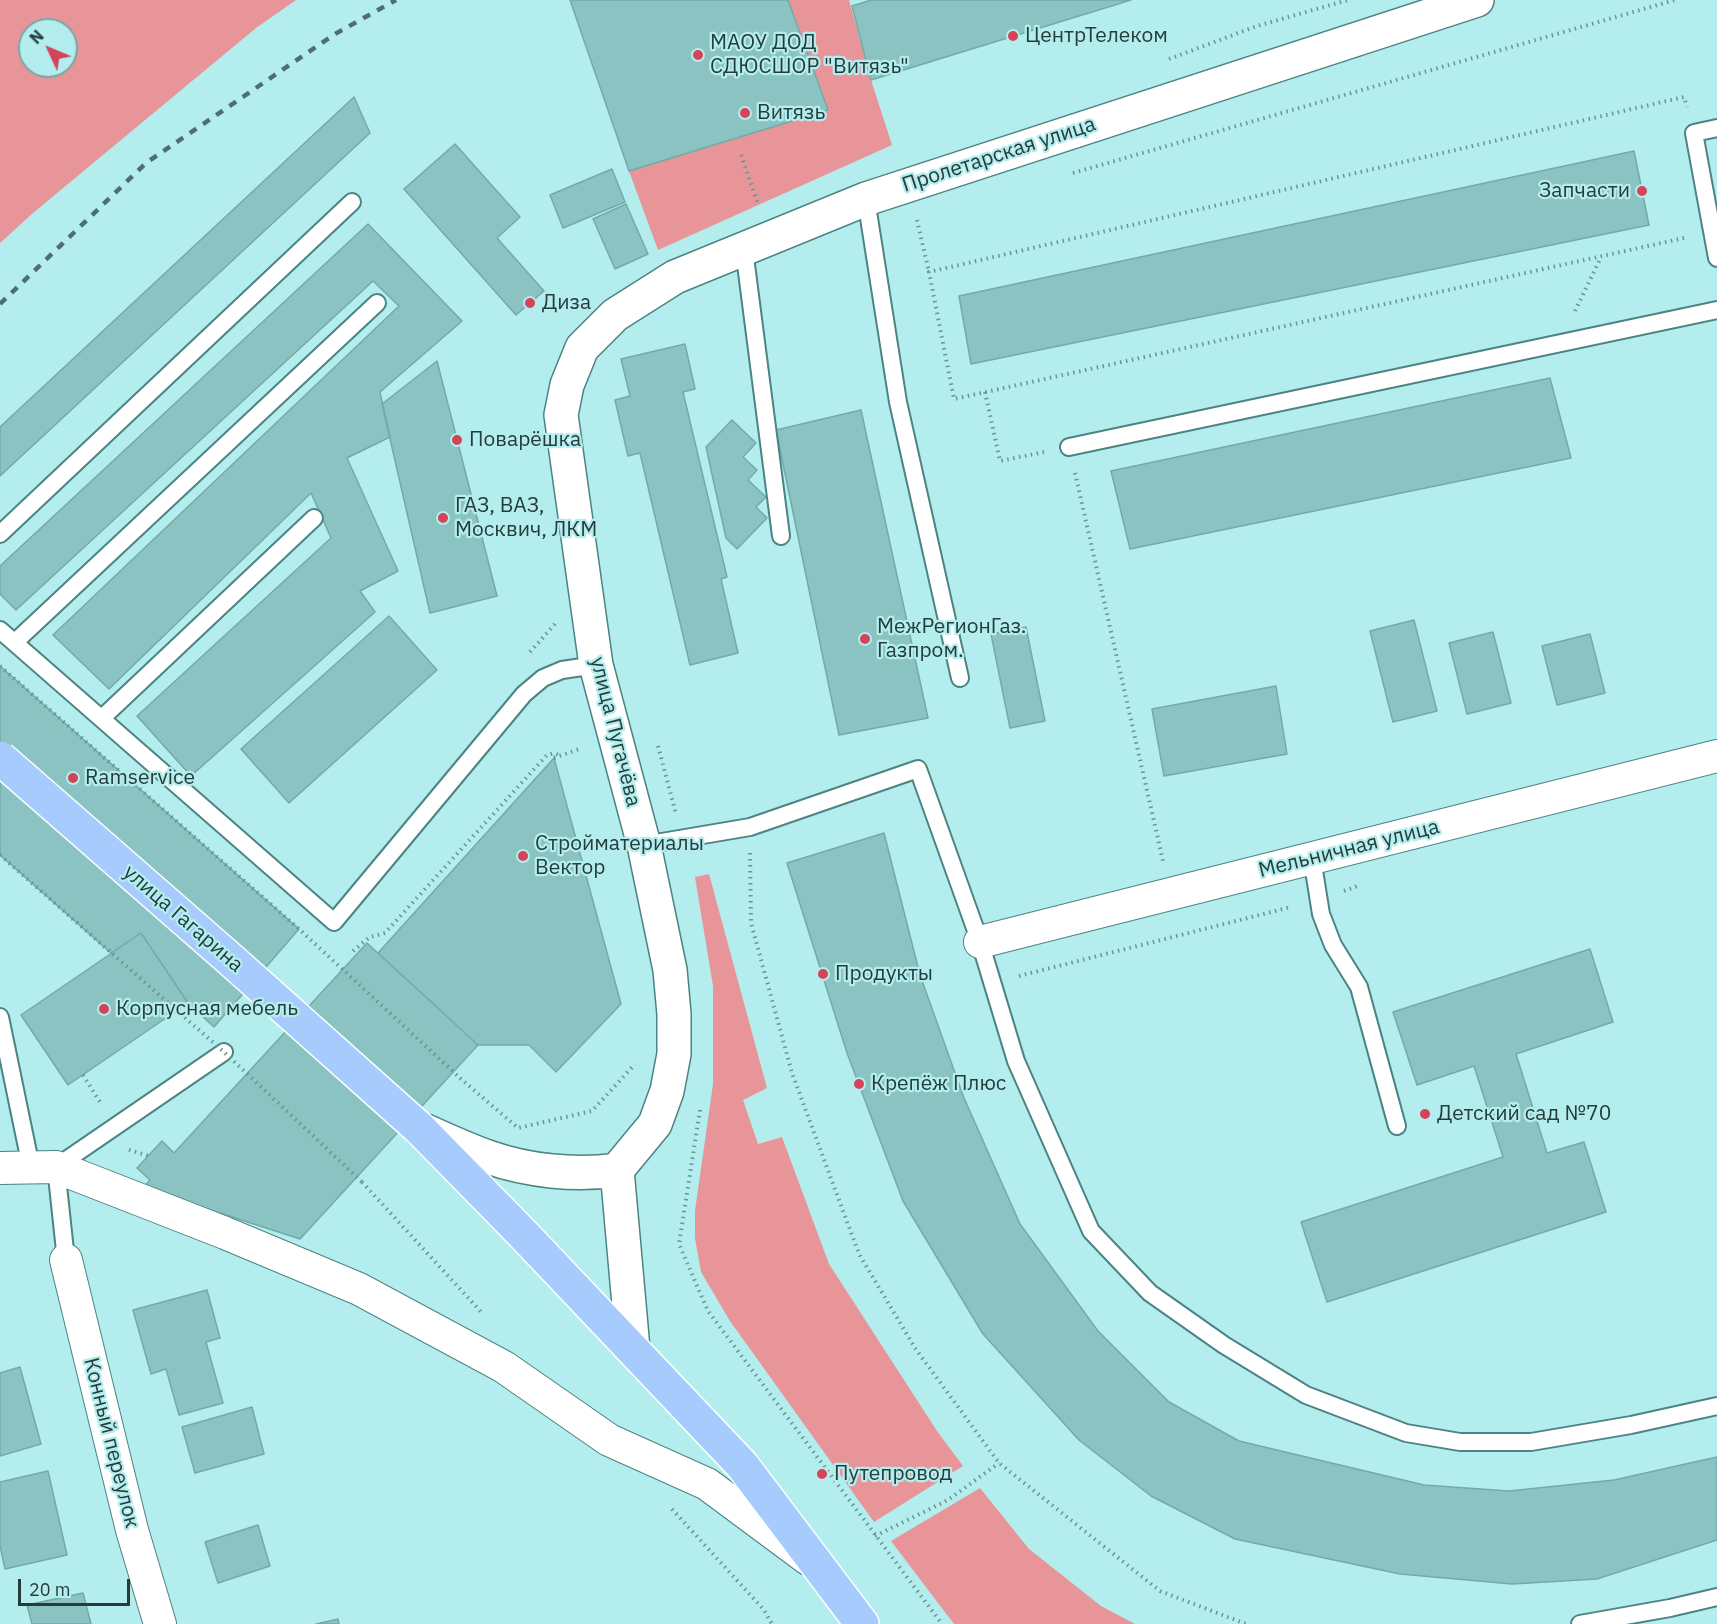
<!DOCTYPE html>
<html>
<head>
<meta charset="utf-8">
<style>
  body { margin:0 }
  #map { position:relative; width:1717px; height:1624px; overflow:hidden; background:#b4eded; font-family:"IBM Plex Sans",sans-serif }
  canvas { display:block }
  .north { position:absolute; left:18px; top:18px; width:60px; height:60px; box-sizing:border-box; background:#b4eded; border:2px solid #7ba6a6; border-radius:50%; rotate:314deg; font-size:16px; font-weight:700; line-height:24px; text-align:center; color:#253c3c }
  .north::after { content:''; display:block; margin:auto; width:21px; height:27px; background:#d44459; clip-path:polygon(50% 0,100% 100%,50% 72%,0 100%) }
  .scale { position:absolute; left:18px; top:1579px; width:112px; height:27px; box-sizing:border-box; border:3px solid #253c3c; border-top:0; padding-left:8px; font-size:18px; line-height:21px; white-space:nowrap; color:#253c3c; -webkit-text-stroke:4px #b4eded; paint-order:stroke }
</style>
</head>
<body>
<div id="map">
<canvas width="1717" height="1624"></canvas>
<div class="north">N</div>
<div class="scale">20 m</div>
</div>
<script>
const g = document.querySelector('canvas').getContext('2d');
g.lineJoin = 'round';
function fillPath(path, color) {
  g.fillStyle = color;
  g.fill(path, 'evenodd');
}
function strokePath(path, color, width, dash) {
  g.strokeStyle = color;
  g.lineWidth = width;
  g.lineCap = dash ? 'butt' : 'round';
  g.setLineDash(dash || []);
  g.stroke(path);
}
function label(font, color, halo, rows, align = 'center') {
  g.font = font + ' "IBM Plex Sans",sans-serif';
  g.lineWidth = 4.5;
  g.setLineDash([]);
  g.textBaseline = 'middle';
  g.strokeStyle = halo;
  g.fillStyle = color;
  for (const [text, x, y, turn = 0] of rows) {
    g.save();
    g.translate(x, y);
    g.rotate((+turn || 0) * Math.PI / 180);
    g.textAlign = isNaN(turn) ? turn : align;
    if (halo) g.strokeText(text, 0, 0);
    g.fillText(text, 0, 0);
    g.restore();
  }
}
fillPath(new Path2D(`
  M0 0H296L256 28 33 213 0 243ZM30 30H66V66H30Z
  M570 0H849L871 80 892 145 658 250 629 171Z
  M709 874 767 1088 743 1100 758 1144 782 1137 829 1264 937 1431 963 1466 874 1522 730 1321 701 1272 695 1238V1211L713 1084V986L695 877Z
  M980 1488 1029 1549 1101 1606 1135 1624H954L891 1541Z`), '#e79599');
const building = new Path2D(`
  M570 0H788L828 110 629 171Z
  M871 0H1131L871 80 852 6Z
  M354 97 370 133 0 476V427Z
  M455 144 520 217 497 238 544 291 516 315 404 189Z
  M1634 151 1649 225 971 364 959 296Z
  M612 169 625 202 563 228 550 195Z
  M626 204 648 254 615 269 593 219Z
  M368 224 462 321 380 392 390 437 347 458 398 571 360 591 375 612 191 776 137 716 331 538 311 493 109 689 53 635 399 306 373 281 16 610 0 594V566Z
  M685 344 695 389 683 392 727 577 721 579 738 653 690 665 640 453 628 456 615 400 630 396 621 359Z
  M437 361 497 596 430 613 382 404Z
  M1550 378 1571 458 1130 549 1111 471Z
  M861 410 928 718 839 735 776 430Z
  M732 420 756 443 743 457 757 470 748 480 766 497 756 507 767 518 737 549 726 538 706 447Z
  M389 616 437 670 289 803 241 749Z
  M1414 620 1437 711 1393 722 1370 631Z
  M1026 627 1045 721 1010 728 991 634Z
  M1493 632 1511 703 1467 714 1449 643Z
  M1590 634 1605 693 1557 705 1542 646Z
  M0 666 299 929 214 1027 188 1003 141 933 111 953 0 855Z
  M1276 686 1287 754 1164 776 1152 709Z
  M554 758 621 1004 556 1072 529 1045H478L378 953Z
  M884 833 920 975 964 1098 1020 1224 1098 1331 1169 1402 1239 1441 1424 1485 1509 1491 1614 1480 1717 1457V1540L1597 1579 1512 1584 1400 1574 1235 1539 1151 1496 1079 1440 983 1334 903 1201 847 1053 787 863Z
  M141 933 188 1003 68 1085 21 1015Z
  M367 943 478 1045 300 1239 143 1188 150 1180 137 1168 162 1141 174 1153Z
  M1590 949 1613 1022 1516 1054 1547 1153 1584 1142 1606 1212 1327 1302 1301 1222 1503 1157 1474 1066 1417 1085 1393 1012Z
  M207 1290 220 1338 206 1342 223 1403 179 1415 166 1369 151 1374 133 1310Z
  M20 1367 41 1444 0 1456V1373Z
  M252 1407 264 1454 195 1473 182 1427Z
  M48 1471 67 1555 5 1569 0 1546V1482Z
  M258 1525 270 1566 218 1583 205 1542Z
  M83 1593 91 1624H32L27 1605Z
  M338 1619 339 1624H316Z`);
fillPath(building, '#8bc3c3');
strokePath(building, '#72aaaa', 1.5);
const lane = new Path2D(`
  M1717 128 1694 133 1717 258
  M866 199 898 402 960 678
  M744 249 781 536
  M1069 447 1717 310
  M0 534 352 202
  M0 630 334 922 524 694 543 678 562 670 596 665
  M15 642 377 303
  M102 718 314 518
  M644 845 750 827 918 769 980 942 1016 1061 1091 1231 1150 1293 1224 1345 1306 1395 1406 1433 1460 1442H1531L1631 1425 1717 1406
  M1312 858 1321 914 1333 945 1359 987 1397 1126
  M0 1017 31 1167
  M66 1260 56 1167 224 1052
  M1580 1624 1670 1608 1717 1597`);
const street = new Path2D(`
  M980 942 1717 756
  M0 1168 56 1167 225 1233 359 1289 504 1367 609 1440 707 1484 808 1559
  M66 1260 132 1530 160 1624`);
const secondary = new Path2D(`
  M419 1128C442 1138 465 1149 488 1157 528 1171 575 1176 617 1170
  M617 1170 655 1124 667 1091 674 1054V1014L670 970 644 845 596 665 561 415 567 385 582 348 615 315 675 277 866 199 1477 0
  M617 1170 633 1349`);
const primary = new Path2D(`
  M419 1128 522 1233 742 1465 862 1624`);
strokePath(lane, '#4c8383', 20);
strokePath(street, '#4c8383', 34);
strokePath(secondary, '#4c8383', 36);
strokePath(primary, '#fff', 36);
strokePath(new Path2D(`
  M1169 59 1257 26 1348 0
  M741 155 758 204
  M1073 173 1675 0
  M917 220 929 272
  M1684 238 954 399 929 272 1684 97 1687 107
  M1575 311 1601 257
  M985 392 1000 461 1044 452
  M1075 473 1163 861
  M530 652 555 624
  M658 746 676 814
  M554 758 582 748
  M750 853 751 923 792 1073 859 1254 915 1348 999 1463 1160 1591 1246 1624
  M1344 891 1360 885
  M353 951 370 937 385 933 547 755 554 753 561 756
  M1019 976 1291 907
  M83 1075 100 1102
  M460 1078 518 1128 592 1111 635 1064
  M700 1110 679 1244 708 1311 942 1624
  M129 1150 149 1156
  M362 1182 483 1314
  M672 1509 764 1610 772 1624
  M875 1536 948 1500 999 1463`), '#6b9393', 4, [1.5, 4.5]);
strokePath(lane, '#fff', 16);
strokePath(street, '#fff', 32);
strokePath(secondary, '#fff', 33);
strokePath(primary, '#a6cbfc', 33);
strokePath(new Path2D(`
  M0 304 146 163 335 34 396 0`), '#4e6f6f', 4.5, [8, 8]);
const primaryBridge = new Path2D(`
  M0 758 231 960 419 1128`);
strokePath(primaryBridge, '#fff', 36, []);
strokePath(new Path2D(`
  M0 666 299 929 460 1078
  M0 855 224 1052 362 1182`), '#6b9393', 4, [1.5, 4.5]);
strokePath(primaryBridge, '#a6cbfc', 33);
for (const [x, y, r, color] of [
  [1013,36,6,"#d44459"],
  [698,55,6,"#d44459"],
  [745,113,6,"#d44459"],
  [1642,191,6,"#d44459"],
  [530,303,6,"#d44459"],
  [457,440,6,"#d44459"],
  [443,518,6,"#d44459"],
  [865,639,6,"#d44459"],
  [73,778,6,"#d44459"],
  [523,856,6,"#d44459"],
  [823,974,6,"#d44459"],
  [104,1009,6,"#d44459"],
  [859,1084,6,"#d44459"],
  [1425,1114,6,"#d44459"],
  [822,1474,6,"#d44459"]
]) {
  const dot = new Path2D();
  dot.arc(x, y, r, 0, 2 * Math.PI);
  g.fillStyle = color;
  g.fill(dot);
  strokePath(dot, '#b4eded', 2);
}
label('21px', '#253c3c', '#b4eded', [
  ["ЦентрТелеком",1025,36],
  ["МАОУ ДОД",710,43],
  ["СДЮСШОР \"Витязь\"",710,67],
  ["Витязь",757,113],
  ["Запчасти",1630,191,"right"],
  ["Диза",542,303],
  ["Поварёшка",469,440],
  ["ГАЗ, ВАЗ,",455,506],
  ["Москвич, ЛКМ",455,530],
  ["МежРегионГаз.",877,627],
  ["Газпром.",877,651],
  ["Ramservice",85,778],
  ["Стройматериалы",535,844],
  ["Вектор",535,868],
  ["Продукты",835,974],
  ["Корпусная мебель",116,1009],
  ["Крепёж Плюс",871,1084],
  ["Детский сад №70",1437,1114],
  ["Путепровод",834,1474]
], 'left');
label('21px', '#253c3c', '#b4eded', [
  ["Пролетарская улица",999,155,-18],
  ["улица Пугачёва",615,732,76],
  ["Мельничная улица",1349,849,-14],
  ["улица Гагарина",183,919,41],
  ["Конный переулок",111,1443,76]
]);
</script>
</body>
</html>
